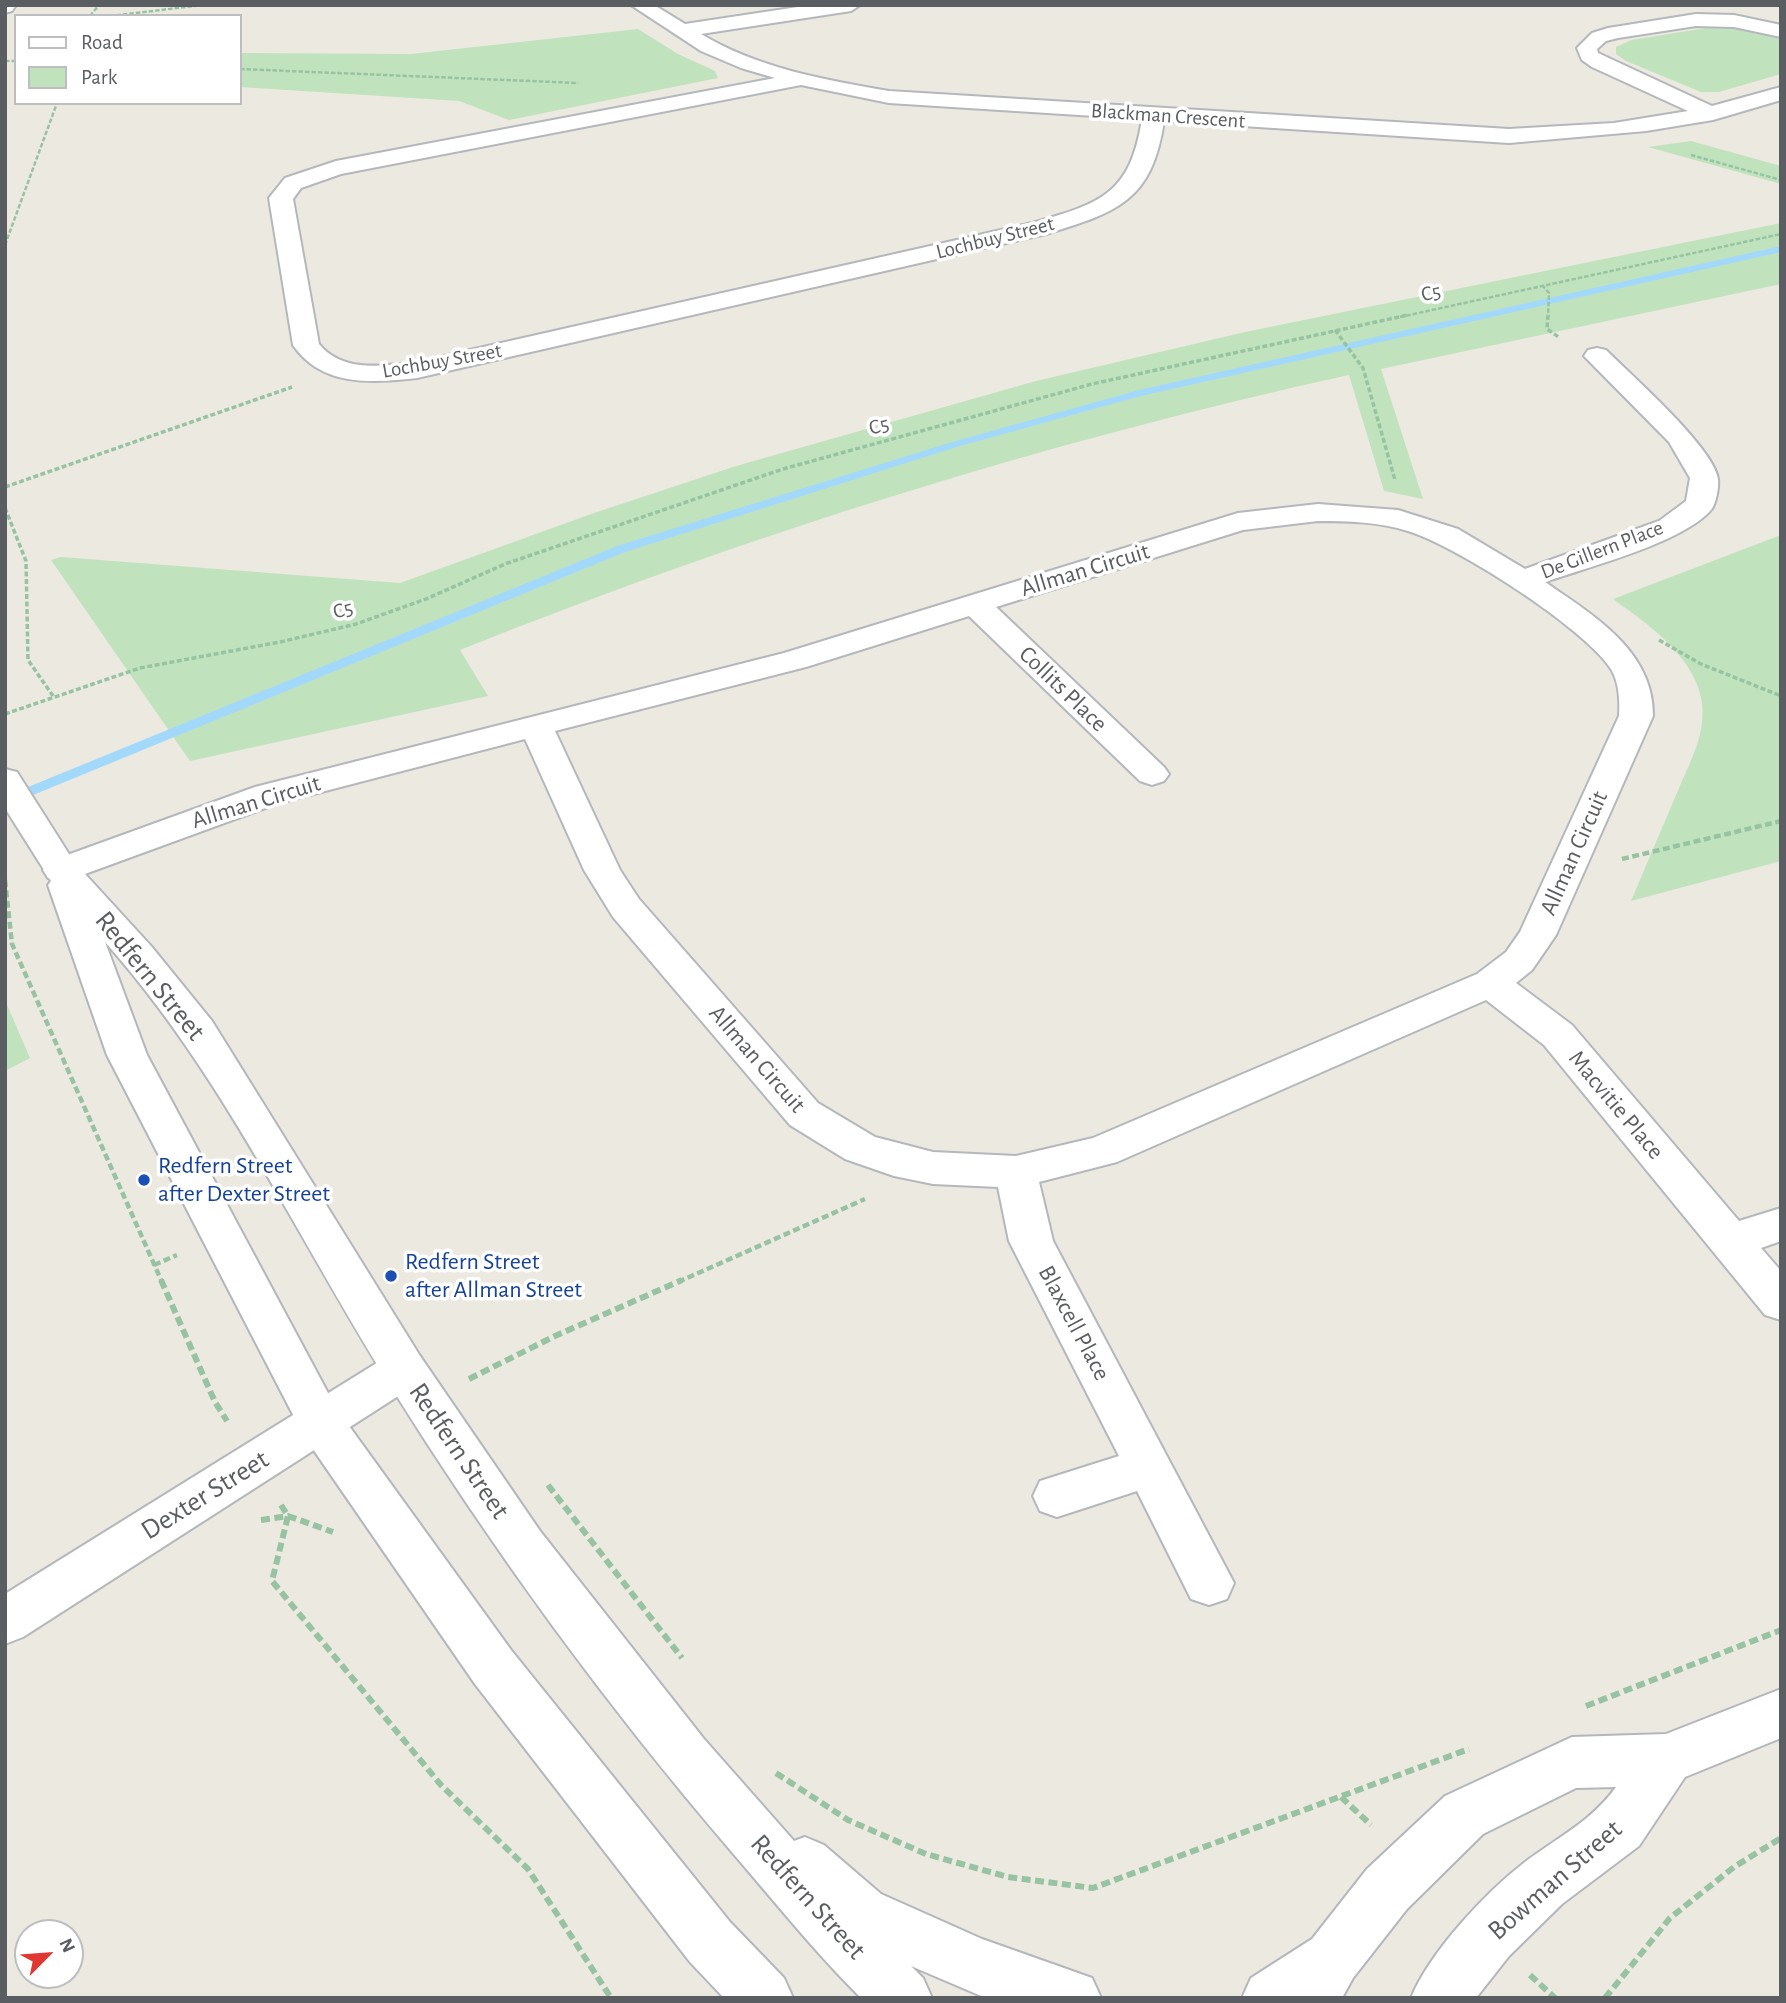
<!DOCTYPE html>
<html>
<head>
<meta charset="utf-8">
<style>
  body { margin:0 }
  #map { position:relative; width:1786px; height:2003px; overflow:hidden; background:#ece9e1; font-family:"Alegreya Sans",sans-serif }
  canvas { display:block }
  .frame { position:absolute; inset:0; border:7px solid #5a5d61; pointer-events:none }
  .legend { position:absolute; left:14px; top:14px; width:228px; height:91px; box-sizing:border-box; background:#fff; border:2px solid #bdbec0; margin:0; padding:9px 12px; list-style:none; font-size:21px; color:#5a5d61 }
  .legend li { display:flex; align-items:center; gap:14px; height:35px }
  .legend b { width:35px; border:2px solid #bdbec0 }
  .north { position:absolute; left:14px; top:1919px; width:70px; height:70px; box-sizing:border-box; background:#fff; border:2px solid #bdbec0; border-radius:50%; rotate:65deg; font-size:19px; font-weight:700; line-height:28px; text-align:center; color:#5a5d61 }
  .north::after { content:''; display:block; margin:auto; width:24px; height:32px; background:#e03733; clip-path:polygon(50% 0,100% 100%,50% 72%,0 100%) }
</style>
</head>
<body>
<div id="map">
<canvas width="1786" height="2003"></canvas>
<div class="frame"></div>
<ul class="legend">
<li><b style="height:9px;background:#fff"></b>Road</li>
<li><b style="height:19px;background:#c0e3be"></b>Park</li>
</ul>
<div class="north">N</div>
</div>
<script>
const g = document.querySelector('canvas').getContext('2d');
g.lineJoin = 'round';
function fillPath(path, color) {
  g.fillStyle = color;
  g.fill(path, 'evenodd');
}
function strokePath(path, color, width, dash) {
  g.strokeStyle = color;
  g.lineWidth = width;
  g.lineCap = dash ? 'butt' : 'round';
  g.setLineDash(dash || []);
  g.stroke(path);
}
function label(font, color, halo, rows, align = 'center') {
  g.font = font + ' "Alegreya Sans",sans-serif';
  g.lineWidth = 7;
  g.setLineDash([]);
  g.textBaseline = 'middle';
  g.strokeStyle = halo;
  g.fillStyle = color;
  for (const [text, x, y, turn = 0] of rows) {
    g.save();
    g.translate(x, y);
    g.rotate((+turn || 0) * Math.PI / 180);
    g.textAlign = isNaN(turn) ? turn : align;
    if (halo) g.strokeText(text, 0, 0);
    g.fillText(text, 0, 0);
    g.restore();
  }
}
fillPath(new Path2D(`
  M1706 28H1740L1781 37V74L1719 92H1701L1626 61 1616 54V47L1631 40Z
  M638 29 678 54 715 71 718 78 509 120 459 101 240 87V53L411 54Z
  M1691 141 1781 166V184L1648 147Z
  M1781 223V284L1381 369 1423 499 1384 491 1349 375C1045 442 750 534 460 650L488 696 190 761 51 560 61 557 400 583 594 513 736 466 1036 381 1245 332Z
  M1781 535V861L1631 901C1647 863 1663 826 1679 788 1688 767 1699 746 1702 723 1710 667 1652 627 1613 599Z
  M5 1000 30 1058 5 1071Z`), '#c0e3be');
fillPath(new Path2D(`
  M1781 246V252L1141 396 960 446 625 552 16 802 5 801 6 796 617 546 952 442 1139 390Z`), '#a2d9fb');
const street = new Path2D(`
  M631 5H654L685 24 811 5H860L851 11 701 34C757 68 825 80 889 91L1509 129 1614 123 1688 111 1592 67 1582 60 1577 48 1592 33 1608 28 1696 14 1734 15 1781 25V37L1734 27 1696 26 1618 38 1606 41 1597 49 1598 53 1712 106 1781 87V100L1713 120 1646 131 1509 143 1164 121C1152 201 1118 212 1046 234L417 378C371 383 322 387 293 345L269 198 285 178 336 161 775 78 741 68 701 51ZM801 85 889 103 1142 119C1130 195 1101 203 1032 223L417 362C383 366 343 373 319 344L293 199 301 188 341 174Z
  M1597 348 1606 350C1631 375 1714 448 1718 479 1719 487 1716 504 1711 510 1682 543 1588 567 1545 582 1593 615 1654 651 1653 716L1556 935 1532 970 1516 983 1572 1025 1739 1221 1781 1208V1241L1761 1248 1781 1271V1320L1765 1315 1544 1045 1486 1000 1117 1162 1039 1182 1053 1241 1234 1583 1227 1599 1209 1605 1191 1599 1137 1491 1057 1517 1040 1511 1033 1496 1040 1481 1119 1456 1009 1241 998 1187 933 1184 894 1176 845 1159 790 1125 613 917 584 870 525 739 279 803 74 878 61 882 48 878 43 870 48 862 255 787 784 653 1238 513 1318 504 1398 510 1458 529 1525 569 1659 521 1686 501 1690 478 1669 442 1584 356 1588 350ZM1318 521C1348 521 1380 522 1408 531 1455 545 1585 628 1611 669 1619 682 1620 701 1619 716L1520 932 1506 952 1477 974 1093 1138 1016 1156 933 1152 875 1137 818 1103 639 899 620 870 555 731 806 667 969 616 1140 781 1152 785 1164 781 1169 774 1164 767 996 607 1243 530Z
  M404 1350 420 1356 427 1369 420 1382 23 1637 5 1644V1594L388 1356Z`);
const secondary = new Path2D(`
  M5 5H16L12 11 5 13Z
  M5 769 17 772 74 862 151 946 212 1021 420 1356 540 1531 704 1739 794 1841 805 1837 824 1845 881 1894 982 1939 1092 1978 1101 1998H986L911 1966 923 1978 932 1998H861C815 1952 774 1901 731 1851 605 1704 490 1546 388 1382 296 1235 221 1072 105 942L147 1055 336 1408 511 1650 730 1922 784 1978 793 1998H724L690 1962 475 1684 304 1436 107 1055 48 885 51 881 5 808Z
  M1781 1689V1738L1685 1777 1639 1846 1562 1904 1509 1956 1476 1998H1411C1430 1952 1485 1893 1525 1862 1557 1838 1593 1820 1616 1787L1576 1788 1483 1834 1407 1909 1353 1978 1342 1998H1242L1251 1978 1312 1939 1367 1869 1445 1796 1572 1737 1666 1734Z`);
strokePath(street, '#b4b7bb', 4);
strokePath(secondary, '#b3b6bb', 4);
strokePath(new Path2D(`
  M90 16 99 5
  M110 16 203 5
  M5 61H16
  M240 69 578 83
  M1691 155 1781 180
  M5 245 57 103
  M1542 285 1549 293 1548 317
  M1400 317 1781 234`), '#98c3a2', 2.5, [4.5, 2]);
strokePath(new Path2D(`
  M1548 315 1547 329 1560 338
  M1335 330 1363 368 1395 480
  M5 487 292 387
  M5 508 26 561 28 660 53 696
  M1659 640 1701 664 1781 696
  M5 714 140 668 280 642 356 624 426 599 505 564 783 469 1092 384 1408 315`), '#98c3a2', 3.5, [5, 2.5]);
strokePath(new Path2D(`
  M1622 859 1781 821
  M5 880 12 944 162 1282
  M154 1265 177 1255
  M678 1282 865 1199`), '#98c3a2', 4.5, [7, 3.5]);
strokePath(new Path2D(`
  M161 1280 215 1402 227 1421
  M469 1379 555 1336 682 1280
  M548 1485 682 1658
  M281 1505 288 1516 272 1581 441 1785 528 1869 611 1998
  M261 1520 288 1516 333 1532
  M1586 1706 1781 1630
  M776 1773 848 1820 926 1854 1008 1877 1093 1888 1469 1749
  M1341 1797 1371 1825
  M1530 1975 1555 1998
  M1605 1998 1670 1918 1734 1867 1781 1838`), '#98c3a2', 6, [9, 4.5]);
fillPath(street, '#fff');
fillPath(secondary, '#fff');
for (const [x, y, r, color] of [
  [144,1180,7,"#1a4fb4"],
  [391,1276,7,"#1a4fb4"]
]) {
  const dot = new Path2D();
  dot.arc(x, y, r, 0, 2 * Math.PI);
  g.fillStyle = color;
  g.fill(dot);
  strokePath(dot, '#fff', 2.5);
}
label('21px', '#5a5d61', '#fff', [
  ["Blackman Crescent",1168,116,4],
  ["Lochbuy Street",995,238,-14],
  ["C5",1431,293,-12],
  ["Lochbuy Street",442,361,-10],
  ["C5",879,426,-15],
  ["De Gillern Place",1602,550,-21],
  ["C5",343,610,-16]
]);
label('24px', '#5a5d61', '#fff', [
  ["Allman Circuit",1085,570,-17],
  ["Collits Place",1063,689,44],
  ["Allman Circuit",256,802,-17],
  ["Allman Circuit",1574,853,-66],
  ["Allman Circuit",757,1059,49],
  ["Macvitie Place",1616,1105,50],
  ["Blaxcell Place",1074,1323,62]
]);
label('24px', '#164399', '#fff', [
  ["Redfern Street",158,1166],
  ["after Dexter Street",158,1194],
  ["Redfern Street",405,1262],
  ["after Allman Street",405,1290]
], 'left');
label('28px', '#5a5d61', '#fff', [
  ["Redfern Street",150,976,51],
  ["Redfern Street",459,1451,56],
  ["Dexter Street",205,1495,-32],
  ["Bowman Street",1555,1880,-41],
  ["Redfern Street",808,1897,48]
]);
</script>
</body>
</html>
